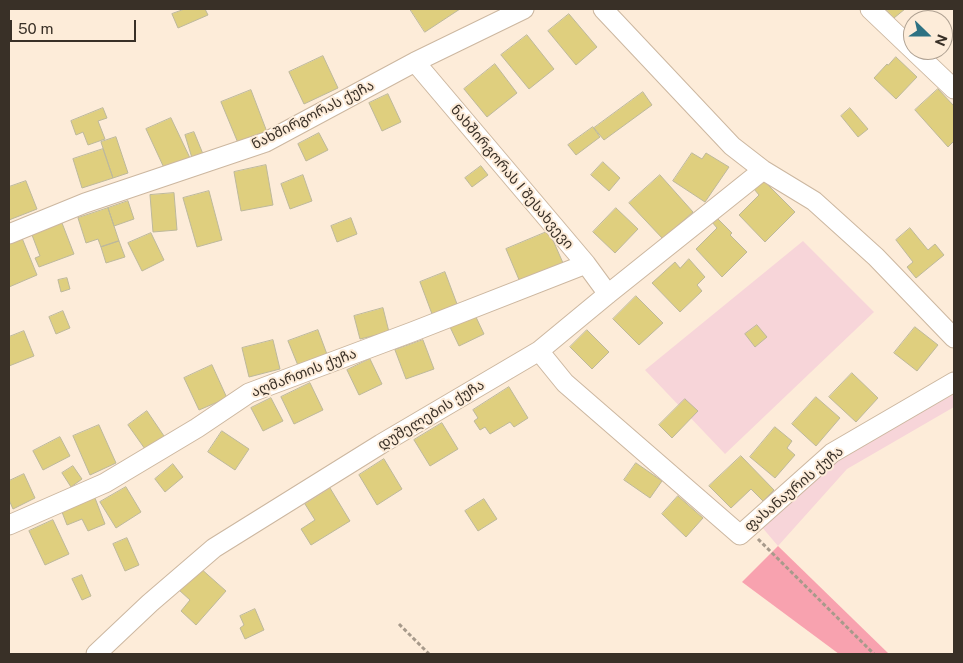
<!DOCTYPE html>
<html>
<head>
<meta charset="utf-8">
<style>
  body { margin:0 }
  #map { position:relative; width:963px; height:663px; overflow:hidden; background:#fdecd9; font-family:"Public Sans",sans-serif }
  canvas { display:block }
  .frame { position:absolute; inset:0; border:10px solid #393027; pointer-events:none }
  .north { position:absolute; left:903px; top:10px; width:50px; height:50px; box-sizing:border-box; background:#fdecd9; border:1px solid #afa192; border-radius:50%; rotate:112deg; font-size:14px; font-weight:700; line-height:20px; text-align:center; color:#393027 }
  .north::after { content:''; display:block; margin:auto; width:18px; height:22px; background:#2e7283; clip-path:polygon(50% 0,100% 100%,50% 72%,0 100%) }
  .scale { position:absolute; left:10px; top:20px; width:126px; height:22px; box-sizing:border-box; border:2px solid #393027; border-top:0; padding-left:6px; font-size:15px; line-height:18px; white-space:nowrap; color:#393027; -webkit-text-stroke:4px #fdecd9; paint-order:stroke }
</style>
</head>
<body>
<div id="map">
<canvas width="963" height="663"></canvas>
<div class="frame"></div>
<div class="north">N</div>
<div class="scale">50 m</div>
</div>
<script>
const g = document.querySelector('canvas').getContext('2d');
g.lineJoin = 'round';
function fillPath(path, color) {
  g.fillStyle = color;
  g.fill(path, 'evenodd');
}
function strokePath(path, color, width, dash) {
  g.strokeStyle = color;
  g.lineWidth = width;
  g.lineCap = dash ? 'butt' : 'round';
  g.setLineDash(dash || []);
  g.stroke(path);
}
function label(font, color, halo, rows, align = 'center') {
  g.font = font + ' "Public Sans","Noto Sans Georgian",sans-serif';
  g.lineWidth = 4;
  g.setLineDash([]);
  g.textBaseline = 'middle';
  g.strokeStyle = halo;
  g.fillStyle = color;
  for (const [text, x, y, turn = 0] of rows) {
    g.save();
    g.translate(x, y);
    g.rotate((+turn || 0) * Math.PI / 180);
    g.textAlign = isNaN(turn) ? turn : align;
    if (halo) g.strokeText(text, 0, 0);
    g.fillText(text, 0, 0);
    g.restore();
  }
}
fillPath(new Path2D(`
  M803 241 874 312 725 454 645 370Z
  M954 394V407L847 469 778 546 761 526 836 459Z`), '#f7d5d9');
fillPath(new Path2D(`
  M778 546 889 654H839L742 582Z`), '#f8a2af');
const building = new Path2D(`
  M185 9H205L208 15 178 28 172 14Z
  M410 9H460L425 32Z
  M886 9H905L894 18Z
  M569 14 597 47 576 65 548 31Z
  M527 35 554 69 529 89 501 55Z
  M323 56 338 88 304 104 289 72Z
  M896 57 917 77 896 99 874 78 887 64 888 65Z
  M495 64 517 93 487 117 464 89Z
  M938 89 954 106V141L948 147 915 110Z
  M251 90 267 132 238 143 221 102Z
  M643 92 652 105 604 140 594 128Z
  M388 94 401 122 382 131 369 103Z
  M103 108 107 118 98 121 105 139 88 145 83 132 76 135 71 121Z
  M850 108 868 129 858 137 841 116Z
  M171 118 190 158 165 170 146 129Z
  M593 127 600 137 576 155 568 145Z
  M194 132 203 154 192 158 185 135Z
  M319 133 328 150 306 161 298 144Z
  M116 137 128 173 113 178 101 142Z
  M103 149 113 178 82 188 73 159Z
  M692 153 702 159 706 153 729 167 705 202 673 181Z
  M603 162 620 178 609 191 591 175Z
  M266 165 273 205 241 211 234 172Z
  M481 166 488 175 472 187 465 178Z
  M303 175 312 201 290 209 281 184Z
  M660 175 693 212 663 239 629 203Z
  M26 181 37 209 9 220V187Z
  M764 181 795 212 765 242 739 215 759 195 754 189Z
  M209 191 222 240 197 247 183 198Z
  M174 193 177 230 153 232 150 195Z
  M128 201 134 219 114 226 108 208Z
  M108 208 119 241 101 247 98 239 86 243 78 218Z
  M616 208 638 229 615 253 593 232Z
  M351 218 357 234 337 242 331 226Z
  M717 218 732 233 730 235 747 252 722 277 696 249 717 228 712 222Z
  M62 223 74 254 39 267 35 258 40 256 32 235Z
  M910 228 928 250 935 244 944 255 916 278 907 267 913 262 896 240Z
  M549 231 563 263 520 282 506 249Z
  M151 233 164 260 142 271 128 243Z
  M22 238 37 275 9 287V244Z
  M119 241 125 257 106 263 101 247Z
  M689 259 705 277 697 285 702 291 680 312 652 283 675 262 680 268Z
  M445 272 457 304 432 314 420 282Z
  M67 278 70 289 61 292 58 280Z
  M636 296 663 323 639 345 613 319Z
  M383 308 389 332 360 339 354 316Z
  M63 311 70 328 56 334 49 317Z
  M475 315 484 334 459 346 450 327Z
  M757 325 767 337 755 347 745 334Z
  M915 327 938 345 917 371 894 353Z
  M318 330 328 357 299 368 288 341Z
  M587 330 609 352 592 369 570 347Z
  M24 331 34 356 9 366V337Z
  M273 340 280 369 249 377 242 348Z
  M423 340 434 369 406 379 395 350Z
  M370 359 382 384 359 395 347 370Z
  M212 365 227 398 199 410 184 378Z
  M852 373 878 398 856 422 829 397Z
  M310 383 323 410 294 424 281 397Z
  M509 387 528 418 514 427 510 422 490 434 485 427 480 430 474 421 478 418 473 410Z
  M816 397 840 418 816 446 792 424Z
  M271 398 283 421 263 431 251 408Z
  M685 399 698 411 672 438 659 425Z
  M147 411 164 436 145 449 128 425Z
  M442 423 458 449 430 466 414 440Z
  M99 425 116 463 90 475 73 436Z
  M775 427 792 441 787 448 795 455 775 478 750 457Z
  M222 431 249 449 235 470 208 452Z
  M60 437 70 456 43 470 33 451Z
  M741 456 774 490 763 501 751 489 731 508 709 486Z
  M384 459 402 489 377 505 359 475Z
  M636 463 662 481 650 498 624 480Z
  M173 464 183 477 165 492 155 479Z
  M73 466 82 479 71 487 62 473Z
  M24 474 35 498 13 509 9 500V481Z
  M126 487 141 512 116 528 100 502Z
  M330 488 350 521 311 545 301 529 315 520 305 504Z
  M678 496 703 518 686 537 662 514Z
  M95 498 105 524 88 531 82 519 67 525 62 512Z
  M484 499 497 519 478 531 465 511Z
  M53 520 69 554 45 565 29 531Z
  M127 538 139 565 125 571 113 544Z
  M199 567 226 591 196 625 181 611 190 600 179 590Z
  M82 575 91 596 82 600 72 579Z
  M255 609 264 630 245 639 240 628 244 625 240 616Z`);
fillPath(building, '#dfcf7e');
strokePath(building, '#bdb89b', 1);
const street = new Path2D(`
  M603 9 732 146 763 170 814 201 876 257 954 338
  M870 9 913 50
  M913 50 954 89
  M415 62 586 264 608 294
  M9 234 85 203 266 142 415 62 524 9
  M539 351 565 383 740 535 832 453 954 382
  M9 525 105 483 197 428 249 393 412 332 586 264
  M96 654 150 603 214 548 381 444 539 351 608 294 763 170`);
strokePath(street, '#ccb7a0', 21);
strokePath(new Path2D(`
  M758 539 874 654
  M399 624 429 654`), '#a79a8b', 3, [4, 2.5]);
strokePath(street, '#fff', 19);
label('14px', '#393027', '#fdecd9', [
  ["ნახშირგორას ქუჩა",313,115,-27],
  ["ნახშირგორას I შესახვევი",512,177,50],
  ["აღმართის ქუჩა",304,373,-21],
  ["დუშელების ქუჩა",431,415,-31],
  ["ფასანაურის ქუჩა",794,489,-40]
]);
</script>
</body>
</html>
